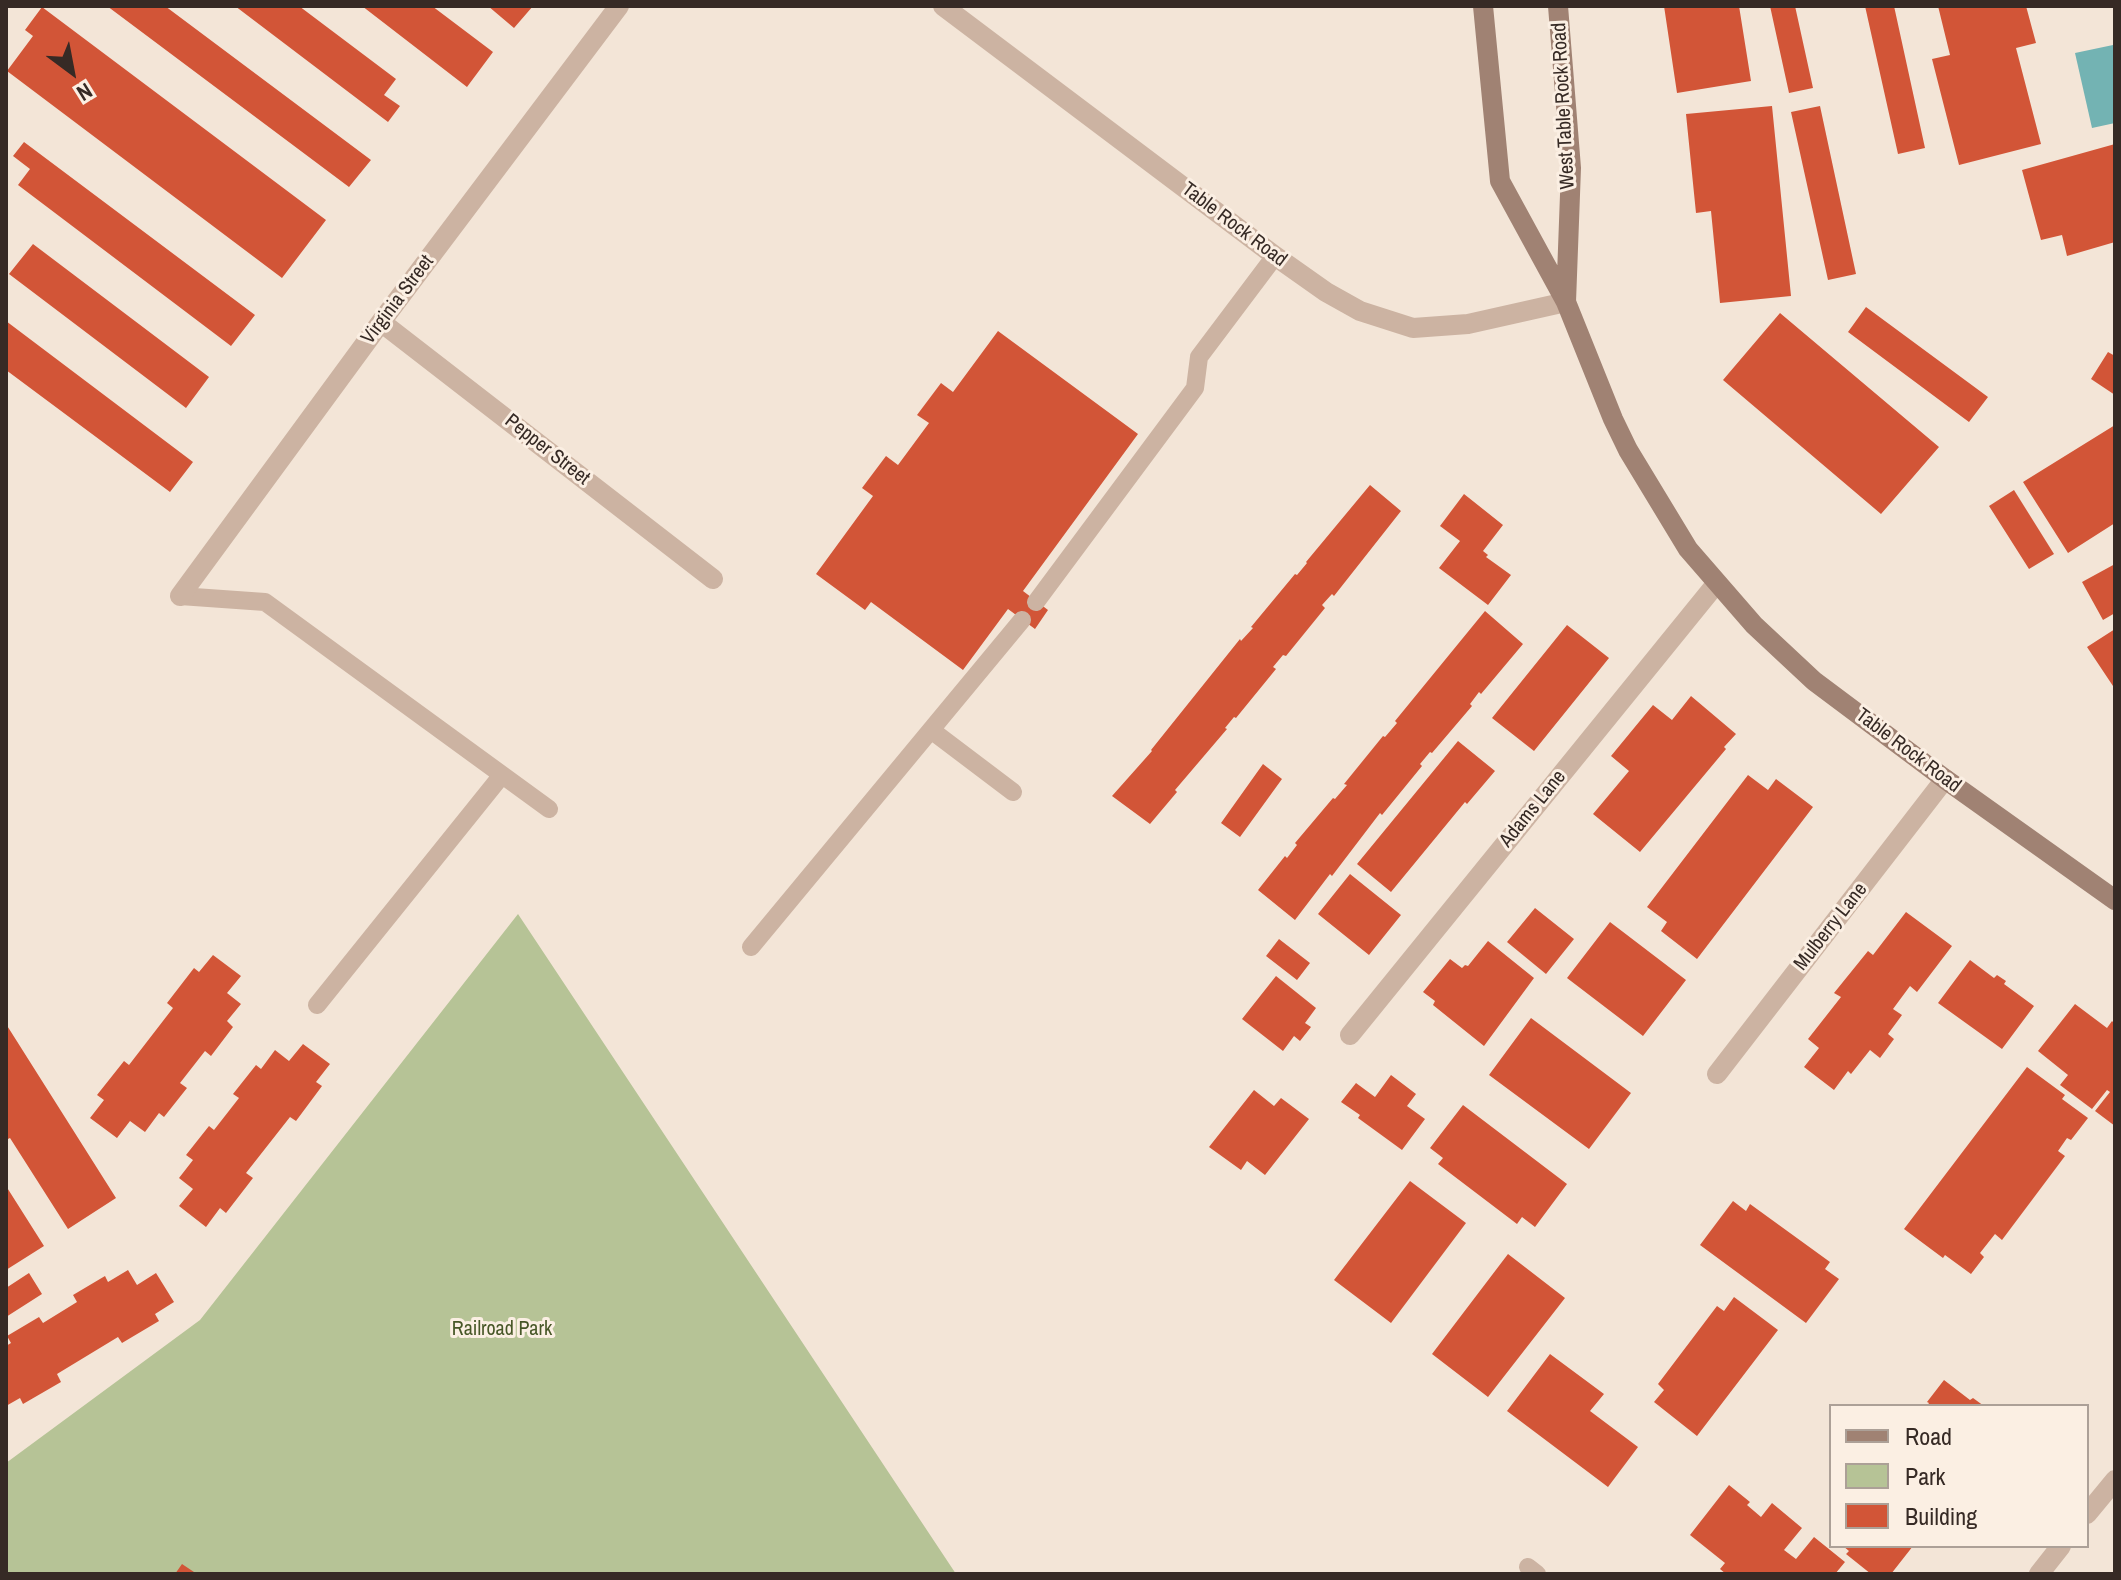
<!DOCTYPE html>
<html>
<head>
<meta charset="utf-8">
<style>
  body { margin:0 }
  #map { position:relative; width:2121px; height:1580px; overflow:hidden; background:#f3e5d7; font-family:"Archivo Narrow",sans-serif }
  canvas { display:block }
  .frame { position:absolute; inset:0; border:8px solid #362a25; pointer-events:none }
  .legend { position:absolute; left:1829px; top:1404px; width:260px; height:144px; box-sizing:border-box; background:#fbefe3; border:2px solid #aca097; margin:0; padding:10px 14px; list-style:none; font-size:24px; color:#362a25 }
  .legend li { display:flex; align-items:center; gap:16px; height:40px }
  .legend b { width:40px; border:2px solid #aca097 }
  .north { position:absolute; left:32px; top:32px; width:80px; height:80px; -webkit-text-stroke:6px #fbefe3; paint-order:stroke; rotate:148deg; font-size:22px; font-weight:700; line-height:32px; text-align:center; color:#362a25 }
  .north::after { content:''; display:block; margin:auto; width:28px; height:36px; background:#362a25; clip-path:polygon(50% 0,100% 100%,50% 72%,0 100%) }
</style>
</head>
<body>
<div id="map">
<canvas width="2121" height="1580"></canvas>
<div class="frame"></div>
<ul class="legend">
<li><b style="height:10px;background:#a08273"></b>Road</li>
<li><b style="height:22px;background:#b6c396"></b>Park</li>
<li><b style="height:22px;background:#d25537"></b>Building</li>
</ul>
<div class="north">N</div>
</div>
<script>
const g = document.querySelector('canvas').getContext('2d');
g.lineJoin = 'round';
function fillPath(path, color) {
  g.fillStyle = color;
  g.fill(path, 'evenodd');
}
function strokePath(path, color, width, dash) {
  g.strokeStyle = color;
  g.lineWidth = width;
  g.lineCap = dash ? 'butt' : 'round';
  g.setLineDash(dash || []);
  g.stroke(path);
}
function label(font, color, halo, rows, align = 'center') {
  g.font = font + ' "Archivo Narrow",sans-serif';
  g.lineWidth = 6;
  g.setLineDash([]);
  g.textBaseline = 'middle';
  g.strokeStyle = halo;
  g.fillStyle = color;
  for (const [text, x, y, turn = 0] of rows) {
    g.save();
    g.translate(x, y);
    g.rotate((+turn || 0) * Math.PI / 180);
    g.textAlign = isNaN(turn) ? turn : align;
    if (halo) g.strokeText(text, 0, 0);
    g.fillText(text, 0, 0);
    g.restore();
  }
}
fillPath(new Path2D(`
  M518 914 956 1574H6V1463L200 1320Z`), '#b6c396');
fillPath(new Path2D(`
  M2113 45 2115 123 2092 128 2075 53Z`), '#73b3b3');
fillPath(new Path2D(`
  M107 6H165L371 160 349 187Z
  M235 6H299L396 79 384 95 400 106 388 122Z
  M362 6H432L493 52 467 87Z
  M488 6H533L514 28Z
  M1664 6H1739L1751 81 1677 93Z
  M1770 6H1795L1813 88 1789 93Z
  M1865 6H1894L1925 148 1898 154Z
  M1938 6H2026L2036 43 2016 48 2041 144 1959 165 1932 59 1950 55Z
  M42 7 326 220 282 278 7 71 33 36 25 30Z
  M1772 106 1791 296 1720 303 1711 211 1696 213 1686 114Z
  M1820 106 1856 274 1828 280 1791 112Z
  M24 142 255 315 231 346 18 185 30 169 13 156Z
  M2115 144V242L2067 256 2062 235 2041 240 2022 170Z
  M33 244 209 377 186 408 9 274Z
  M1866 307 1988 397 1969 422 1848 332Z
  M1780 313 1939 447 1881 514 1723 380Z
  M6 321 193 462 170 492 6 370Z
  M998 331 1138 434 1023 591 1048 610 1035 629 1008 609 963 670 871 602 865 610 816 574 873 496 862 488 886 456 898 465 929 423 917 415 941 383 953 392Z
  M2108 352 2115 356V395L2091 379Z
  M2115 425V523L2068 553 2023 482Z
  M1370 485 1401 511 1334 596 1332 594 1322 605 1325 608 1286 656 1283 655 1273 667 1276 669 1236 718 1234 717 1225 728 1227 729 1175 790 1177 792 1150 824 1112 796 1152 751 1151 750 1240 639 1241 641 1253 628 1251 627 1295 574 1297 575 1307 563 1306 562Z
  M2014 490 2054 554 2029 569 1989 506Z
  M1464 494 1503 525 1483 551 1488 555 1486 557 1511 575 1488 605 1439 568 1460 541 1440 526Z
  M2115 564V613L2103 620 2082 582Z
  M1485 611 1523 644 1481 694 1479 692 1470 704 1472 706 1432 753 1430 752 1420 764 1422 766 1382 815 1380 813 1332 876 1330 874 1295 920 1258 890 1285 856 1287 858 1297 845 1295 843 1333 798 1335 799 1347 785 1344 784 1383 736 1385 737 1397 723 1395 721Z
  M1567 625 1609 658 1534 751 1492 718Z
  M2115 629V689L2087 647Z
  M1691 696 1736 734 1724 747 1726 749 1640 852 1593 814 1629 771 1611 756 1653 705 1672 720Z
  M1458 741 1495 771 1467 804 1465 802 1391 892 1357 864Z
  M1263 764 1282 779 1240 837 1221 823Z
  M1748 775 1768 790 1776 779 1813 807 1697 959 1661 931 1667 922 1647 907Z
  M1350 874 1401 915 1369 955 1318 914Z
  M1535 908 1574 939 1546 974 1507 942Z
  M1906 912 1952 946 1917 992 1910 986 1893 1009 1902 1015 1888 1034 1894 1039 1880 1058 1870 1050 1851 1074 1848 1071 1834 1090 1804 1067 1819 1048 1808 1039 1841 997 1834 993 1868 951 1873 955Z
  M1610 922 1686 980 1643 1036 1567 978Z
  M1279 939 1310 963 1297 980 1266 956Z
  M1488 941 1534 978 1484 1046 1433 1005 1435 1001 1423 992 1450 959 1462 968 1465 965 1468 966Z
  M213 955 241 976 227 993 241 1004 227 1021 233 1027 211 1056 205 1051 180 1083 187 1088 164 1117 159 1113 145 1132 130 1121 117 1138 90 1118 104 1100 97 1095 124 1061 129 1065 173 1008 167 1003 194 968 199 972Z
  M1970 960 1994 978 1997 975 2006 981 2004 984 2034 1006 2002 1049 1938 1003Z
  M1276 976 1316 1008 1305 1023 1311 1027 1300 1041 1294 1036 1283 1051 1242 1019Z
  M2075 1004 2107 1028 2112 1021 2115 1024V1126L2095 1111 2110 1092 2107 1090 2092 1109 2060 1085 2068 1075 2038 1051Z
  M1531 1018 1631 1093 1589 1149 1489 1075Z
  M6 1024 116 1198 68 1229 10 1138 6 1140Z
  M303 1044 330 1064 316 1082 322 1086 296 1121 290 1117 246 1173 253 1178 226 1213 220 1208 206 1227 179 1206 193 1189 179 1178 193 1160 186 1155 209 1126 214 1130 239 1098 233 1094 256 1065 261 1069 275 1050 289 1061Z
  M2027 1067 2065 1095 2062 1099 2088 1118 2071 1140 2067 1138 2058 1151 2065 1156 2002 1240 1995 1234 1980 1253 1984 1257 1971 1274 1945 1255 1943 1258 1904 1229Z
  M1391 1075 1416 1094 1407 1106 1425 1119 1402 1150 1358 1118 1360 1115 1341 1102 1356 1083 1375 1097Z
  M1254 1090 1274 1106 1281 1098 1309 1119 1265 1175 1247 1161 1241 1170 1209 1147Z
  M1463 1105 1567 1184 1535 1227 1522 1217 1517 1224 1438 1164 1443 1158 1430 1148Z
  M1410 1181 1466 1223 1391 1323 1334 1280Z
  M6 1186 44 1246 6 1270Z
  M1733 1201 1746 1211 1750 1204 1830 1262 1825 1269 1839 1279 1806 1323 1700 1245Z
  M1508 1254 1565 1298 1488 1397 1432 1354Z
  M128 1270 137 1285 156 1273 174 1302 155 1314 159 1321 122 1343 118 1337 57 1374 61 1382 23 1404 20 1398 6 1406V1346L11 1343 7 1336 39 1317 43 1323 77 1302 73 1295 105 1276 108 1282Z
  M29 1273 42 1294 6 1317V1288Z
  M1734 1297 1778 1330 1697 1436 1654 1402 1664 1390 1658 1384 1717 1306 1724 1311Z
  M1550 1354 1604 1394 1590 1411 1638 1447 1608 1487 1507 1411Z
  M1944 1380 1970 1400 1973 1398 1984 1406H1927L1929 1403 1927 1402Z
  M1729 1485 1750 1502 1747 1505 1761 1517 1772 1503 1802 1528 1784 1550 1796 1559 1814 1537 1845 1562 1835 1574H1726L1720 1569 1725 1563 1690 1535Z
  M1843 1546H1913L1891 1574H1871L1846 1554 1849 1551Z
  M182 1564 197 1574H175Z`), '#d25537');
strokePath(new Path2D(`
  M180 596 265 602 549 809
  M1036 602 1195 388 1199 357 1275 256
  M931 730 1013 792
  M751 947 1022 620
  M317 1005 502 775
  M1528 1567 1537 1574`), '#ccb3a2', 18);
strokePath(new Path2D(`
  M943 6 1275 256 1326 292 1360 311 1413 328 1468 324 1566 302
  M381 322 713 579
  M180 596 381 322 619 6
  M1350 1035 1716 584
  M1717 1074 1945 779
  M2087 1514 2115 1480
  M2039 1574 2061 1546`), '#ccb3a2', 20);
strokePath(new Path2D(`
  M1483 6 1500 181 1566 302 1613 419 1628 450 1688 549 1754 625 1814 681 1945 779 2115 900
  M1558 6 1571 168 1566 302`), '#a08273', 20);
label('20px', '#362a25', '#fbefe3', [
  ["West Table Rock Road",1564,106,-93],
  ["Table Rock Road",1234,225,37],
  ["Virginia Street",398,300,-53],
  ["Pepper Street",547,450,38],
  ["Table Rock Road",1908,751,37],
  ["Adams Lane",1533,809,-51],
  ["Mulberry Lane",1831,927,-52]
]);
label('20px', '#475727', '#fbefe3', [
  ["Railroad Park",502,1330]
]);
</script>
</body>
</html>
